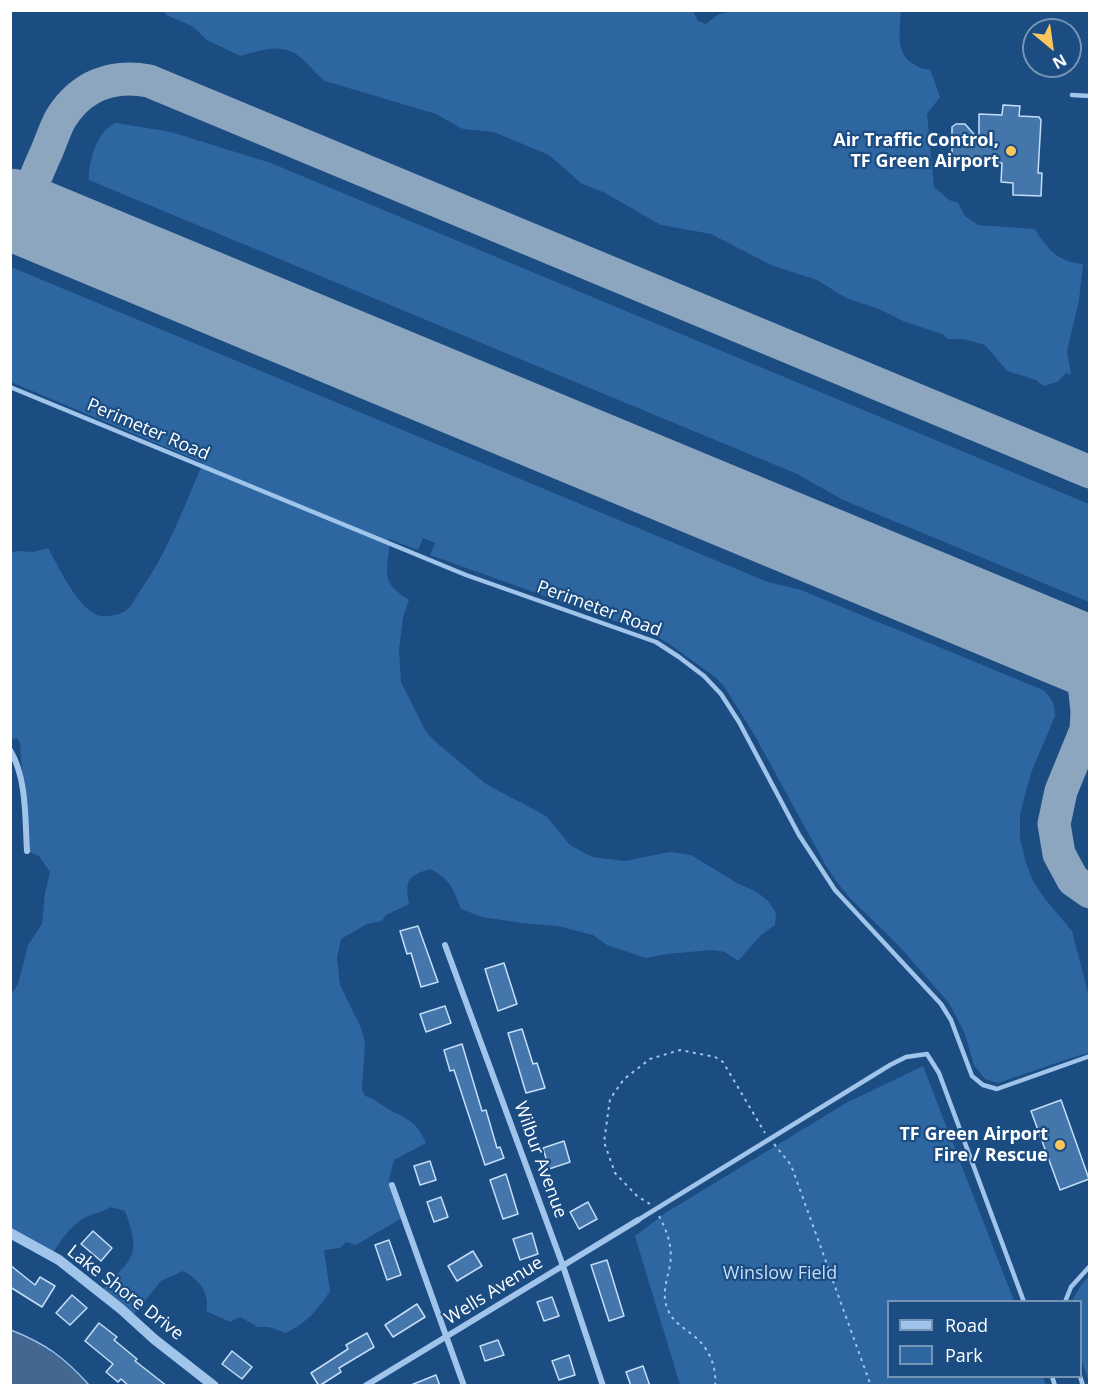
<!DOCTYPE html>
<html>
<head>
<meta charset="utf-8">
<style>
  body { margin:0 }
  #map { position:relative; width:1100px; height:1396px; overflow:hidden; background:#1b4c82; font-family:"Open Sans",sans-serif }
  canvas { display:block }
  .frame { position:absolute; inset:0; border:12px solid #fff; pointer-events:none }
  .legend { position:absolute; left:887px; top:1300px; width:195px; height:78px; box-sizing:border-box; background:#1b4c82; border:2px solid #7694b4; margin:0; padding:8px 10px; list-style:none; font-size:18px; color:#fff }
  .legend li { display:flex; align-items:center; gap:12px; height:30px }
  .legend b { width:30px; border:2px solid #7694b4 }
  .north { position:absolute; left:1022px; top:18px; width:60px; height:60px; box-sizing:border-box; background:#1b4c82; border:2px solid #7694b4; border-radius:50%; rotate:151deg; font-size:16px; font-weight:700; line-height:24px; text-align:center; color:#fff }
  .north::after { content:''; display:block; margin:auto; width:21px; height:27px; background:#fbc75d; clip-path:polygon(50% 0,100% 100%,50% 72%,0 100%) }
</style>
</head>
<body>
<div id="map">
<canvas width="1100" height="1396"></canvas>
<div class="frame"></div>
<ul class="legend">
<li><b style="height:8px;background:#a0c4ea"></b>Road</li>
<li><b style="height:16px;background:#2e66a1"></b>Park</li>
</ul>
<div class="north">N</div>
</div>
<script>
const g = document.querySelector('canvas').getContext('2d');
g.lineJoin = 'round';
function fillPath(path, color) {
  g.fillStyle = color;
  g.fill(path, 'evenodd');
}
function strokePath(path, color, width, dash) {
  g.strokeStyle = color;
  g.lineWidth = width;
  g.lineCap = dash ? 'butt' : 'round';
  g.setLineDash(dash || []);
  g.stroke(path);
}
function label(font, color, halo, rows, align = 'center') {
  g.font = font + ' "Open Sans",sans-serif';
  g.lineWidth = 4.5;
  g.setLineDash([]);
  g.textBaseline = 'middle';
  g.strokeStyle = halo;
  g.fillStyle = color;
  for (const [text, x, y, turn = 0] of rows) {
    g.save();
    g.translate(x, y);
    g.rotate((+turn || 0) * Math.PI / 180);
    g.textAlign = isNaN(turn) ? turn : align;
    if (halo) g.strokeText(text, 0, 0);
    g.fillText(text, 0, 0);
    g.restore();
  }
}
fillPath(new Path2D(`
  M693 11 698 21 706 24 719 14 737 11H901C900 28 895 53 912 63 919 67 922 70 930 69L940 97 927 114 934 187 949 200 958 203 965 216 978 225 1035 229C1047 249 1058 262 1083 264L1079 300 1067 351 1071 375 1066 373 1057 382 1044 386 1036 380 1007 371 985 345 963 339H948L942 334 905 322 879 309 846 298 817 280 771 265 711 234 661 225 603 192 582 184 549 155 494 132 463 129 436 114 325 81C315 74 309 64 300 57 281 42 261 50 240 56L207 40 192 26 166 15 165 11Z
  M116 123 171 132 271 163 1089 504V602L843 500 797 474 89 180C88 163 98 128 116 123Z
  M11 267 768 582 801 590 1043 690 1049 696 1054 705 1055 716 1031 773 1020 814V839L1026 863 1033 881 1045 899 1072 931 1089 997V1053L1077 1056 998 1083 985 1079 974 1065 965 1034 949 1003 899 946 849 897 839 885 825 864 755 736 724 686 715 677 668 643 654 635 430 555 435 543 423 538 418 550 389 539C391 552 383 571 390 583 393 589 403 596 409 600L403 617 399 650 401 682 426 732 437 743 486 784 546 816 570 845 592 857 625 861 669 852 691 855 737 883 757 892 768 901 776 913 775 925 761 935 738 961 725 952 712 950 667 954 646 958 607 945 593 935 558 926 522 923 482 917 461 909C453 888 450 879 430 869 407 876 405 881 409 904L386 915 382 921 367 924 341 939 337 958 340 985 361 1028 365 1043 362 1089 365 1096C373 1098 376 1101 382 1105 404 1120 413 1115 426 1143L394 1160 389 1179 402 1218 356 1245 346 1242 340 1248 324 1250 330 1291C319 1309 305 1324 286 1333L269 1327H258L240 1317 230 1322 206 1311C211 1294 198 1278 183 1271L161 1281 130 1319 102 1291C133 1256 142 1258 125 1211L111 1207C102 1212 95 1213 88 1216 70 1225 62 1239 51 1256L11 1234V995L18 984 28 945 42 924 45 893 50 872 39 856 27 851 20 743 17 738 11 740V553L18 551 33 552 48 548C59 567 78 610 100 616 107 617 122 614 127 610 132 605 136 597 140 591 168 552 184 506 203 463L11 382Z
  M923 1066 1014 1301 888 1302V1376L1043 1377 1046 1385H680L635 1236 667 1212 846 1103Z
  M1089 1276V1382L1081 1358 1080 1302 1072 1301 1081 1285Z`), '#2e66a1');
const water = new Path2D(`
  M11 1330C46 1344 64 1357 89 1385H11Z`);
fillPath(water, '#43678f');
strokePath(water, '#93c0ec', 1.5);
strokePath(new Path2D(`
  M20 213C29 193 37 173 46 153 51 142 55 128 61 118 81 86 112 74 149 81L1090 472
  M1040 637 1070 659 1084 683 1087 711 1086 730 1061 791 1054 824 1059 854 1073 880 1090 892
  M1040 637 1090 632`), '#8da6c0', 33);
strokePath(new Path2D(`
  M10 209 1090 657`), '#8da6c0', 81);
const building = new Path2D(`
  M1003 105 1020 106 1019 116 1039 117 1041 120 1038 173H1042L1041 196 1013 195V183L1001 182 1002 163H997V161L982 160 983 157 952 156V127L956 124H965L979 140V114L1002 115Z
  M418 926 438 982 421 987 411 953 407 954 400 931Z
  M504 963 517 1004 498 1011 485 969Z
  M445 1006 451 1023 426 1032 420 1014Z
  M522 1029 533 1064 537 1063 545 1088 526 1093 508 1033Z
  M462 1044 482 1111 486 1110 497 1148 500 1147 504 1158 485 1165 454 1070 450 1071 444 1050Z
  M1061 1100 1089 1179 1060 1190 1031 1111Z
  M564 1141 570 1162 549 1169 543 1148Z
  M430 1161 436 1180 420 1185 414 1166Z
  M506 1174 518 1214 503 1219 490 1180Z
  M441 1197 448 1217 434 1222 427 1202Z
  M588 1202 597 1219 579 1229 570 1212Z
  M93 1231 112 1248 101 1261 81 1244Z
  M532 1233 538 1254 520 1260 513 1239Z
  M389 1240 401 1275 387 1280 375 1245Z
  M473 1251 482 1266 457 1281 448 1266Z
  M607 1260 624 1316 609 1321 591 1265Z
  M10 1265 35 1285 40 1277 55 1286 42 1307 10 1287Z
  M72 1295 87 1308 70 1325 56 1313Z
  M552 1297 559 1316 544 1321 537 1302Z
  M417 1304 425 1317 393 1337 385 1325Z
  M99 1323 117 1337 114 1340 137 1359 135 1361 167 1386H129L121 1379 118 1382 106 1372 113 1364 85 1341Z
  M367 1333 374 1347 339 1368 341 1372 319 1386 311 1373 348 1349 346 1345Z
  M498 1340 504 1355 485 1361 480 1346Z
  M232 1351 252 1367 242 1379 222 1364Z
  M569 1355 575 1375 559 1380 552 1361Z
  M643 1366 650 1386H631L626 1372Z
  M436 1375 440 1386H411V1385Z`);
fillPath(building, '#4476ab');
strokePath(building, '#c4def8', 1.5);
strokePath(new Path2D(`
  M774 1144 791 1165 871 1386
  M650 1204 637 1196 615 1173 604 1142 610 1099 624 1079 650 1059 680 1050 715 1057 723 1062 765 1133
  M659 1216C667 1231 673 1247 670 1265 667 1281 661 1294 668 1310 673 1322 684 1328 694 1336 709 1348 717 1367 715 1386`), '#a0c4ea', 2, [3, 4.5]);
strokePath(new Path2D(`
  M1072 95 1090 96
  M10 387 466 575 656 642 679 657 704 676 721 694 739 722 799 835 835 890 941 1004 951 1020 972 1076 983 1085 997 1089 1090 1056
  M638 1220 890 1065 906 1057 927 1054 939 1073 1024 1302
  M1065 1302 1071 1287 1090 1266
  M1052 1376 1055 1386
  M1080 1376 1083 1386`), '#a0c4ea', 4.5);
strokePath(new Path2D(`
  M10 750C27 778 25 819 27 851
  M445 945 563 1266 603 1386
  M392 1185 464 1386
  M365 1386 638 1220`), '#a0c4ea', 6);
strokePath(new Path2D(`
  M10 1233 59 1260 121 1309 154 1339 214 1386`), '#a0c4ea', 10);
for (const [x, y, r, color] of [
  [1011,151,6,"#fbc75d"],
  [1060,1145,6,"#fbc75d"]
]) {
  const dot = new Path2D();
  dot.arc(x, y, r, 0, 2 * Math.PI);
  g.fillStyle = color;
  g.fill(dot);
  strokePath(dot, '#1b4c82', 2);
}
label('bold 18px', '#fff', '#1b4c82', [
  ["Air Traffic Control,",999,141],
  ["TF Green Airport",999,162],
  ["TF Green Airport",1048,1135],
  ["Fire / Rescue",1048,1156]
], 'right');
label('18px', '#fff', '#1b4c82', [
  ["Perimeter Road",148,430,23],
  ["Perimeter Road",599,609,20],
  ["Wilbur Avenue",540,1160,70],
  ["Wells Avenue",494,1291,-32],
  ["Lake Shore Drive",125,1293,38]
]);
label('18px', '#c4def8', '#1b4c82', [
  ["Winslow Field",780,1274]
]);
</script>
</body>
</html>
